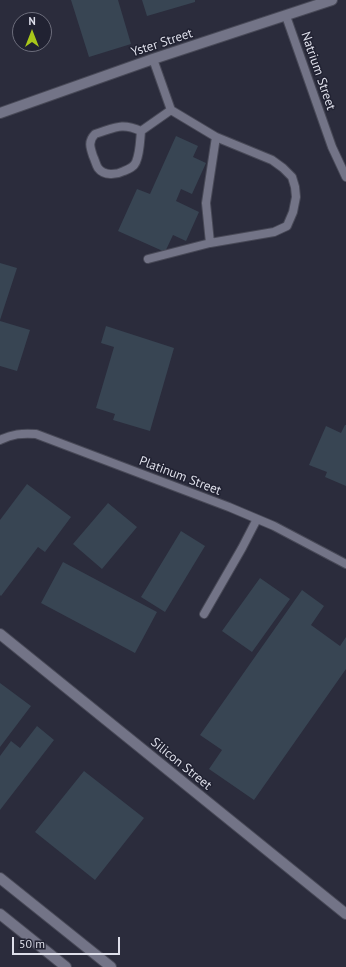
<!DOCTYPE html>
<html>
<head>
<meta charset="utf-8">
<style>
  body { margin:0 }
  #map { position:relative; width:346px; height:967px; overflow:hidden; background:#2b2c3c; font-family:"PT Sans",sans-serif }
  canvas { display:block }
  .north { position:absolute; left:12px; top:12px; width:40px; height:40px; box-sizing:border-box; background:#212232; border:1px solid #6d6e7c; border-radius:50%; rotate:0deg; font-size:11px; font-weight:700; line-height:16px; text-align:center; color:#dedfea }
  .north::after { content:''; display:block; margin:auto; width:14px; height:18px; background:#a9c71a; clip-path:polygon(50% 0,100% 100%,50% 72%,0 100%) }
  .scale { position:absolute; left:12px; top:937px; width:108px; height:18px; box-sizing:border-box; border:2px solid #dedfea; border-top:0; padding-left:5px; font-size:12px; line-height:14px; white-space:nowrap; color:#dedfea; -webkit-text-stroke:3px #212232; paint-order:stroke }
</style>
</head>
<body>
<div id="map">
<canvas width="346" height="967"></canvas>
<div class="north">N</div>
<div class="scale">50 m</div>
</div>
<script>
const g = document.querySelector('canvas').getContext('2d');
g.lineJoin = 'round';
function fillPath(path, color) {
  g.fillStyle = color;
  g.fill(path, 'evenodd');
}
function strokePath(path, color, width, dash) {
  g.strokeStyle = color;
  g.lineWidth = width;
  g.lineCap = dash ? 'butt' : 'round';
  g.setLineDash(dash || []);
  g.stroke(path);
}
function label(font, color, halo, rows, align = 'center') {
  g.font = font + ' "PT Sans",sans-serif';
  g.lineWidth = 3;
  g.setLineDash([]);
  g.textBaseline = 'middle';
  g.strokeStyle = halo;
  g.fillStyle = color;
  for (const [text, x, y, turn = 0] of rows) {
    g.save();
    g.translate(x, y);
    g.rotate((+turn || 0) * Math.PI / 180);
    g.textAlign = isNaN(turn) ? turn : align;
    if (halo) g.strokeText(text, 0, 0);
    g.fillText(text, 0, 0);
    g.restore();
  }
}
fillPath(new Path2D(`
  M71 0H118L131 44 89 57Z
  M142 0H195V2L147 16Z
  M176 136 198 146 193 157 206 163 192 194 181 189 176 201 199 212 186 241 173 235 165 252 118 231 137 189 150 194Z
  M0 263 17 268 0 320Z
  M0 321 30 330 17 371 0 366Z
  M106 326 174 348 150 431 113 420 115 414 96 408 114 347 101 343Z
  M345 425H346V486L325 477 327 472 309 465 326 426 341 433Z
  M27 484 71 517 45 552 38 547 1 596 0 595V520Z
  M108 503 137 527 102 569 73 544Z
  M181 531 205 546 165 612 141 597Z
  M63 562 157 612 135 653 41 603Z
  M260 578 290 599 252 652 222 631Z
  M302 590 324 606 311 625 340 646 346 637V669L254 800 209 769 222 750 200 735Z
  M0 683 31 706 0 747Z
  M37 726 54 740 0 810V756L11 741 20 748Z
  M84 771 144 818 95 880 35 832Z`), '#384553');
const service = new Path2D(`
  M286 16 332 147 346 177
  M141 131C121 122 115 128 95 134 88 141 90 147 93 156 95 160 96 165 98 168 104 176 116 175 124 171 129 169 134 167 136 162 140 153 140 141 141 131L171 110
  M210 243 206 203 216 137
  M148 259 210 243 274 232 287 226 293 212 296 197 295 187 292 177 283 168 272 160 216 137 171 110 153 59
  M0 440C12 434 22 433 36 434L229 507 274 526 346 564
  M204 614 242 548 257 519`);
const minor = new Path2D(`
  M0 113 153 59 332 0
  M0 634 346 914`);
const secondary = new Path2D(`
  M0 878 111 967
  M0 914 66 967`);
strokePath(service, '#484957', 10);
strokePath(minor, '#484957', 12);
strokePath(secondary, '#484957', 12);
strokePath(service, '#737487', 8);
strokePath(minor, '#737487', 10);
strokePath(secondary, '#737487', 10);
label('13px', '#dedfea', '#212232', [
  ["Yster Street",162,43,-18],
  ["Natrium Street",318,71,71],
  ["Platinum Street",180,476,21],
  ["Silicon Street",181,764,39]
]);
</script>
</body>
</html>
